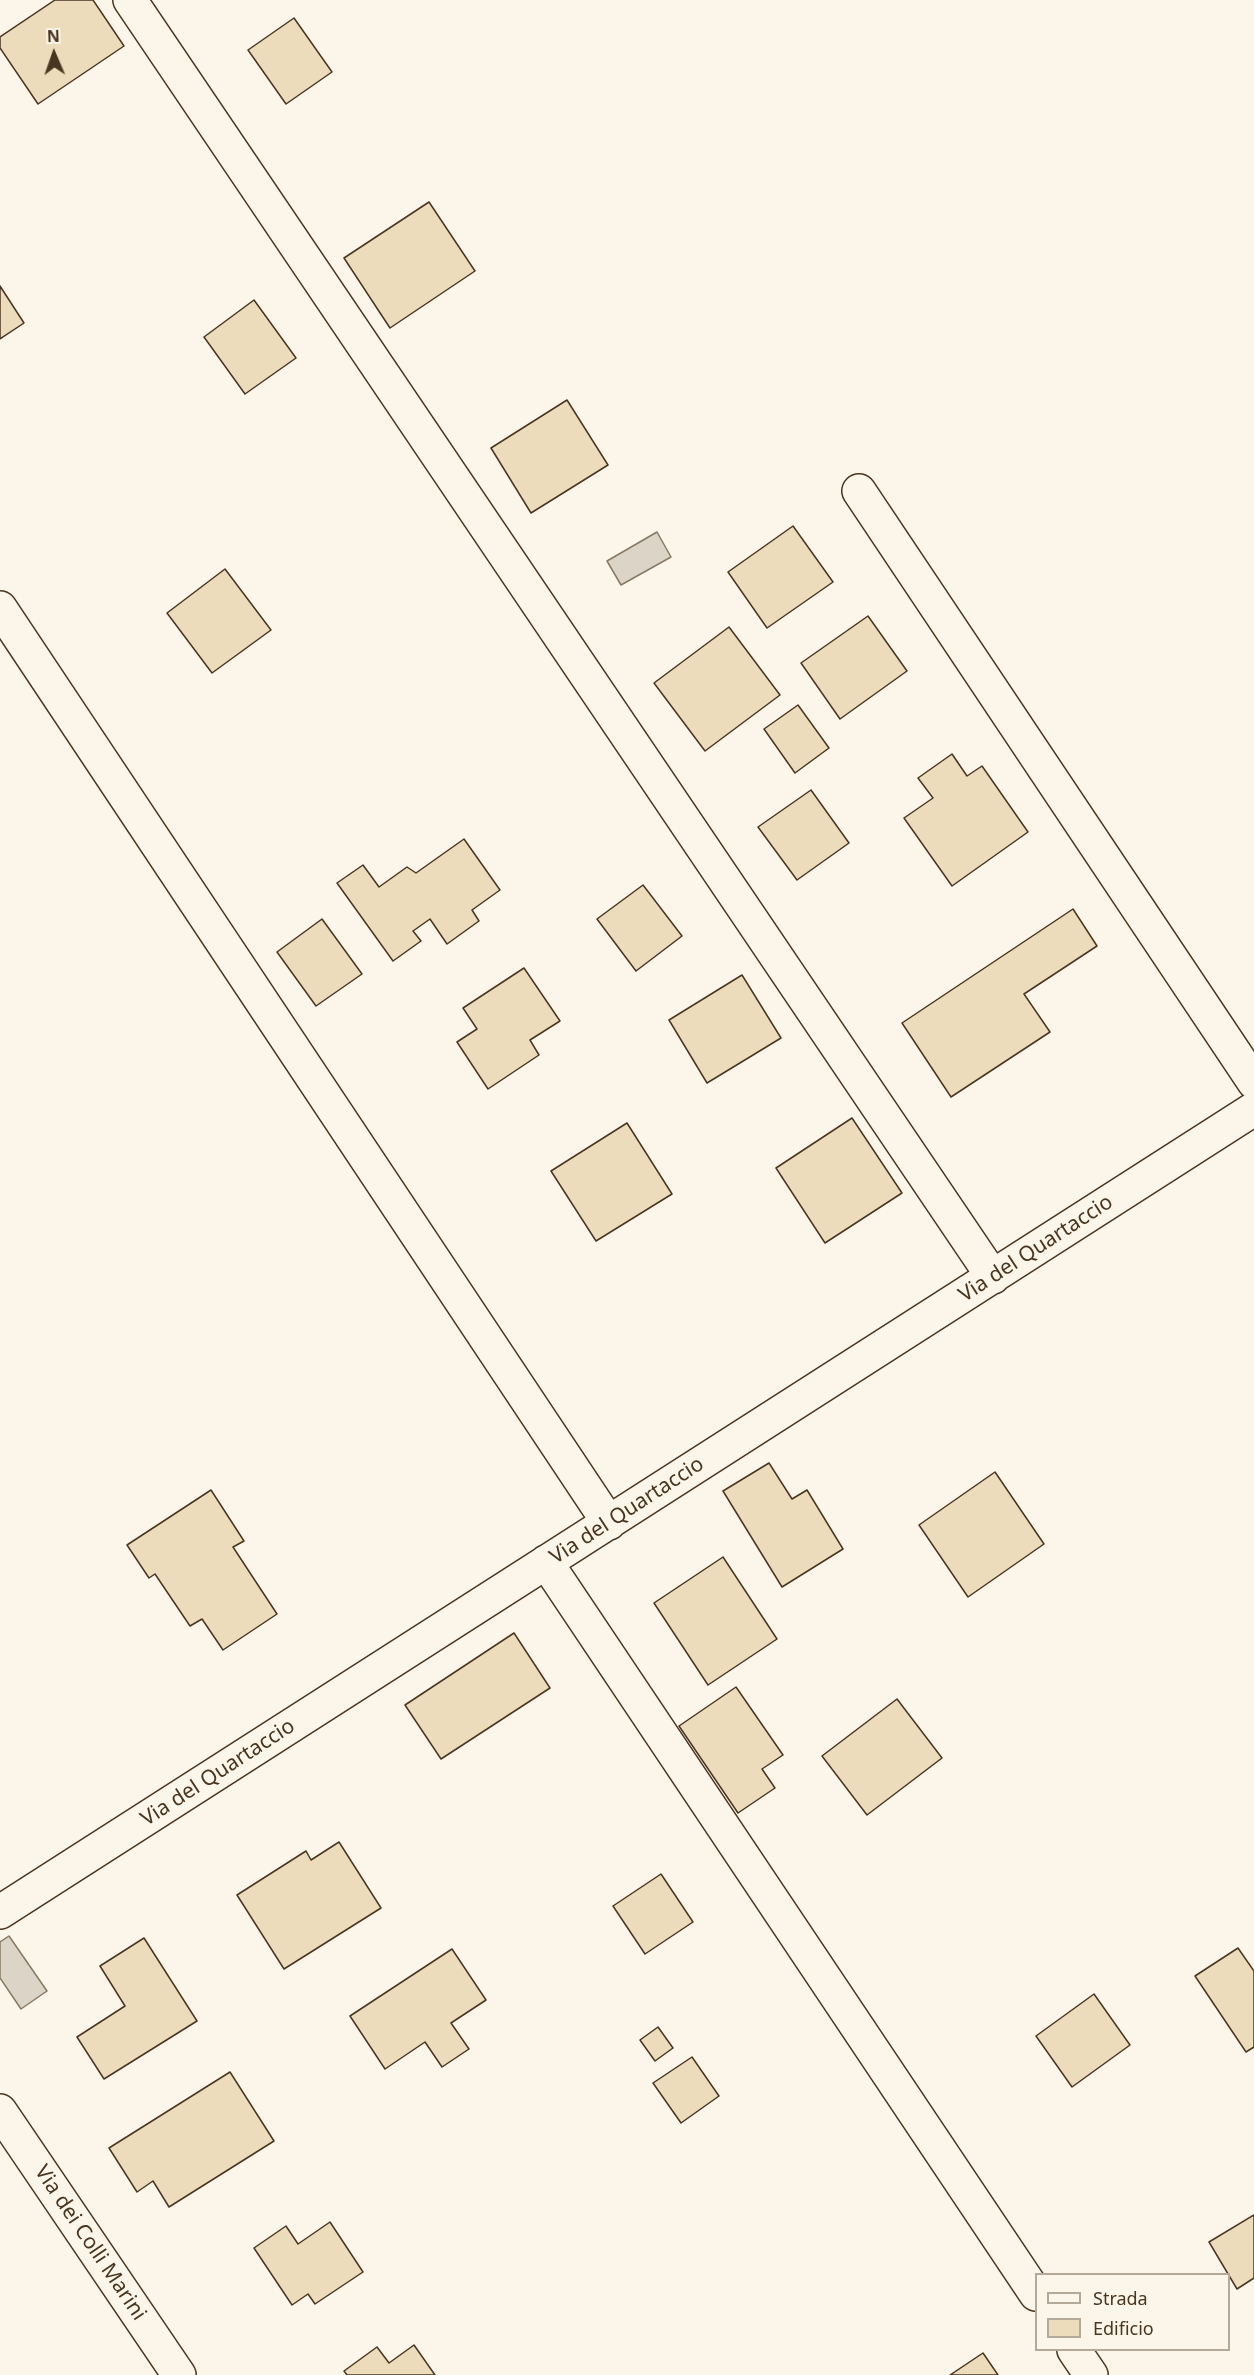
<!DOCTYPE html>
<html>
<head>
<meta charset="utf-8">
<style>
  body { margin:0 }
  #map { position:relative; width:1254px; height:2375px; overflow:hidden; background:#fbf6e9; font-family:"Noto Sans",sans-serif }
  canvas { display:block }
  .legend { position:absolute; left:1035px; top:2273px; width:195px; height:78px; box-sizing:border-box; background:#fbf6e9; border:2px solid #b4a999; margin:0; padding:8px 10px; list-style:none; font-size:18px; color:#4a3520 }
  .legend li { display:flex; align-items:center; gap:12px; height:30px }
  .legend b { width:30px; border:2px solid #b4a999 }
  .north { position:absolute; left:24px; top:24px; width:60px; height:60px; -webkit-text-stroke:4px #fbf6e9; paint-order:stroke; rotate:358deg; font-size:16px; font-weight:700; line-height:24px; text-align:center; color:#4a3520 }
  .north::after { content:''; display:block; margin:auto; width:21px; height:27px; background:#4a3520; clip-path:polygon(50% 0,100% 100%,50% 72%,0 100%) }
</style>
</head>
<body>
<div id="map">
<canvas width="1254" height="2375"></canvas>
<ul class="legend">
<li><b style="height:8px;background:#fbf6e9"></b>Strada</li>
<li><b style="height:16px;background:#ecdcbc"></b>Edificio</li>
</ul>
<div class="north">N</div>
</div>
<script>
const g = document.querySelector('canvas').getContext('2d');
g.lineJoin = 'round';
function fillPath(path, color) {
  g.fillStyle = color;
  g.fill(path, 'evenodd');
}
function strokePath(path, color, width, dash) {
  g.strokeStyle = color;
  g.lineWidth = width;
  g.lineCap = dash ? 'butt' : 'round';
  g.setLineDash(dash || []);
  g.stroke(path);
}
function label(font, color, halo, rows, align = 'center') {
  g.font = font + ' "Noto Sans",sans-serif';
  g.lineWidth = 4.5;
  g.setLineDash([]);
  g.textBaseline = 'middle';
  g.strokeStyle = halo;
  g.fillStyle = color;
  for (const [text, x, y, turn = 0] of rows) {
    g.save();
    g.translate(x, y);
    g.rotate((+turn || 0) * Math.PI / 180);
    g.textAlign = isNaN(turn) ? turn : align;
    if (halo) g.strokeText(text, 0, 0);
    g.fillText(text, 0, 0);
    g.restore();
  }
}
const water = new Path2D(`
  M657 532 671 557 621 585 607 561Z
  M9 1936 47 1991 21 2009 0 1978V1942Z`);
fillPath(water, '#dcd4c6');
strokePath(water, '#887966', 1.5);
const building = new Path2D(`
  M55 0H93L124 46 38 104 0 48V37Z
  M294 18 332 72 286 104 248 50Z
  M429 202 475 271 390 328 344 258Z
  M0 286 24 323 0 339Z
  M254 300 296 358 245 394 204 337Z
  M567 400 608 465 531 513 491 448Z
  M793 526 833 582 767 628 728 572Z
  M225 569 271 630 212 673 167 613Z
  M868 616 907 671 840 719 801 663Z
  M729 627 780 695 705 751 654 683Z
  M798 705 829 748 795 773 764 729Z
  M952 754 967 776 982 766 1028 832 952 886 904 818 933 798 918 778Z
  M811 790 849 843 797 880 758 827Z
  M464 839 500 890 472 910 479 921 447 944 430 919 413 931 421 941 393 961 337 883 363 865 379 887 407 867 416 873Z
  M643 885 682 936 636 971 597 919Z
  M1073 909 1097 946 1024 994 1050 1032 951 1097 902 1023Z
  M322 919 362 974 316 1006 277 952Z
  M524 968 560 1021 530 1040 539 1055 488 1089 457 1042 477 1029 463 1008Z
  M742 975 781 1038 707 1083 669 1020Z
  M852 1118 902 1193 825 1243 776 1168Z
  M627 1123 672 1194 596 1241 551 1171Z
  M769 1463 792 1499 807 1490 843 1549 782 1587 723 1491Z
  M995 1472 1044 1544 968 1597 919 1525Z
  M211 1490 244 1541 233 1547 277 1614 223 1650 202 1619 190 1626 155 1574 149 1578 127 1545Z
  M723 1557 777 1639 708 1685 654 1603Z
  M514 1633 550 1688 441 1759 405 1705Z
  M736 1687 783 1755 762 1769 775 1788 738 1813 679 1726Z
  M897 1699 942 1758 867 1815 822 1756Z
  M339 1842 381 1908 284 1969 237 1895 306 1851 311 1860Z
  M661 1874 693 1922 645 1954 613 1906Z
  M144 1938 197 2021 104 2079 77 2037 125 2006 100 1966Z
  M1238 1948 1254 1971V2047L1246 2052 1195 1976Z
  M452 1949 486 2000 451 2023 469 2049 442 2067 425 2042 385 2069 350 2016Z
  M1094 1994 1130 2045 1072 2087 1036 2036Z
  M658 2027 673 2048 655 2061 640 2040Z
  M692 2057 719 2096 681 2123 653 2083Z
  M230 2072 274 2141 169 2207 153 2181 137 2192 109 2148Z
  M1254 2215V2278L1237 2289 1209 2242Z
  M330 2222 363 2272 315 2304 308 2294 292 2305 254 2248 286 2226 298 2244Z
  M414 2345 435 2375H347L344 2371 377 2347 389 2363Z
  M983 2353 998 2375H950Z`);
fillPath(building, '#ecdcbc');
strokePath(building, '#4a3520', 1.5);
const minor = new Path2D(`
  M130 0 993 1277
  M859 491 1254 1082
  M0 608 609 1523
  M546 1562 1036 2294
  M0 1912 1254 1109
  M0 2111 179 2375
  M1074 2350 1091 2375`);
strokePath(minor, '#4a3520', 36);
strokePath(minor, '#fbf6e9', 33);
label('21px', '#4a3520', '#fbf6e9', [
  ["Via del Quartaccio",1036,1249,-33],
  ["Via del Quartaccio",627,1511,-33],
  ["Via del Quartaccio",218,1773,-33],
  ["Via dei Colli Marini",90,2243,56]
]);
</script>
</body>
</html>
